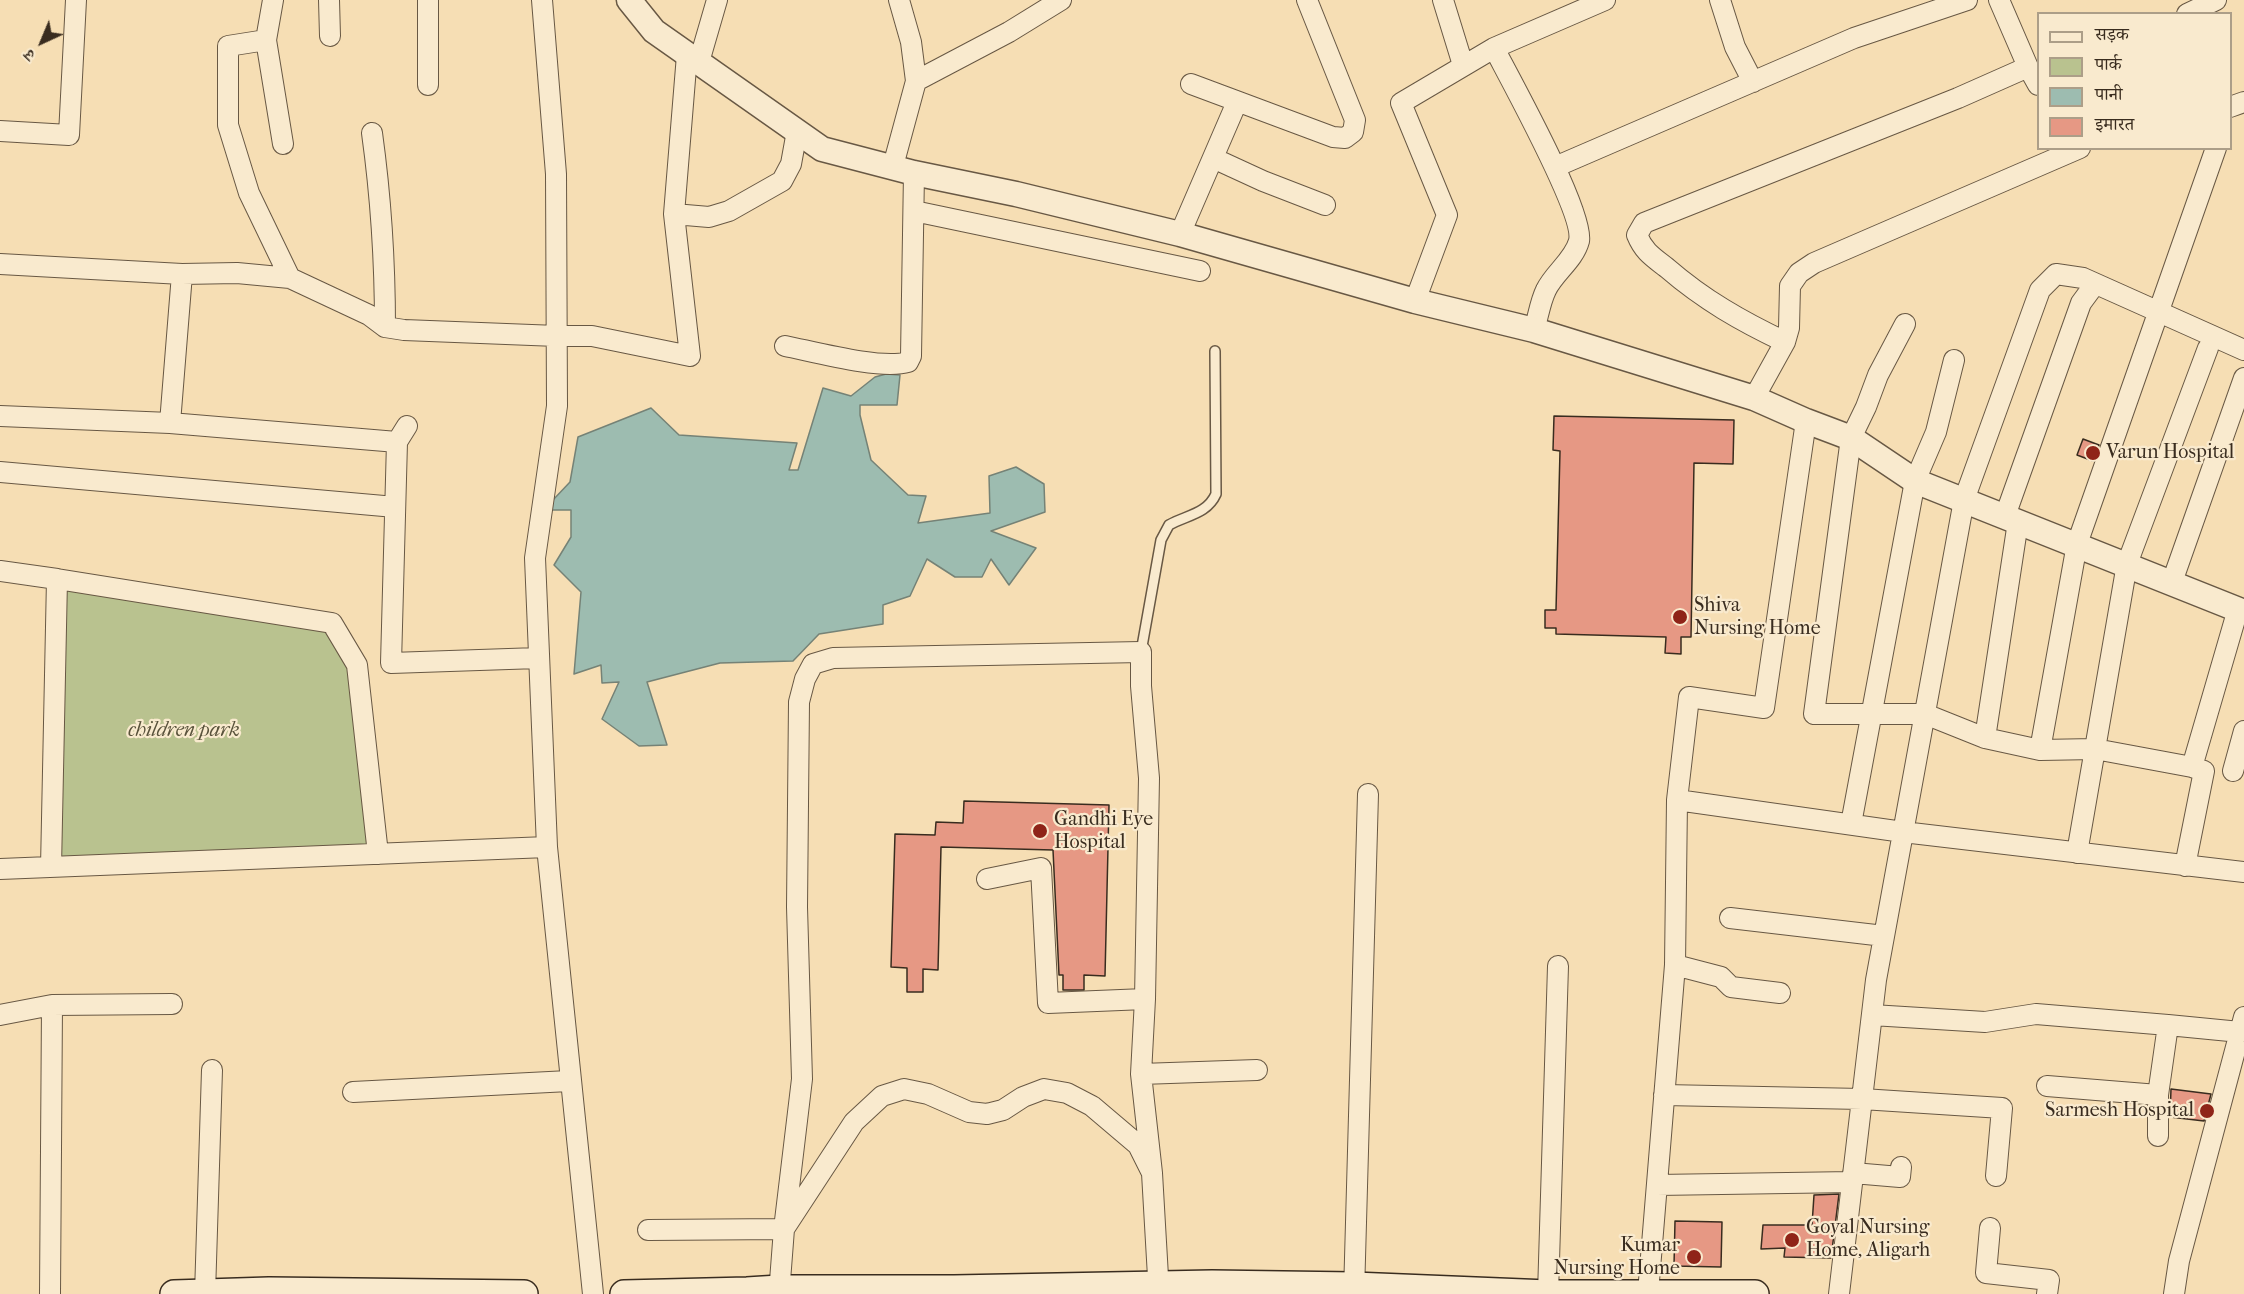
<!DOCTYPE html>
<html>
<head>
<meta charset="utf-8">
<style>
  body { margin:0 }
  #map { position:relative; width:2244px; height:1294px; overflow:hidden; background:#f6deb4; font-family:"IM FELL French Canon","Noto Serif Devanagari",serif }
  canvas { display:block }
  .legend { position:absolute; left:2037px; top:12px; width:195px; height:138px; box-sizing:border-box; background:#f9eace; border:2px solid #ac9e88; margin:0; padding:8px 10px; list-style:none; font-size:18px; color:#392c1f }
  .legend li { display:flex; align-items:center; gap:12px; height:30px }
  .legend b { width:30px; border:2px solid #ac9e88 }
  .north { position:absolute; left:12px; top:12px; width:60px; height:60px; -webkit-text-stroke:4px #f9eace; paint-order:stroke; rotate:224deg; font-size:16px; font-weight:700; line-height:24px; text-align:center; color:#392c1f }
  .north::after { content:''; display:block; margin:auto; width:21px; height:27px; background:#392c1f; clip-path:polygon(50% 0,100% 100%,50% 72%,0 100%) }
</style>
</head>
<body>
<div id="map">
<canvas width="2244" height="1294"></canvas>
<ul class="legend">
<li><b style="height:8px;background:#f9eace"></b>सड़क</li>
<li><b style="height:16px;background:#b9c28f"></b>पार्क</li>
<li><b style="height:16px;background:#9dbcb0"></b>पानी</li>
<li><b style="height:16px;background:#e69884"></b>इमारत</li>
</ul>
<div class="north">उ</div>
</div>
<script>
const g = document.querySelector('canvas').getContext('2d');
g.lineJoin = 'round';
function fillPath(path, color) {
  g.fillStyle = color;
  g.fill(path, 'evenodd');
}
function strokePath(path, color, width, dash) {
  g.strokeStyle = color;
  g.lineWidth = width;
  g.lineCap = dash ? 'butt' : 'round';
  g.setLineDash(dash || []);
  g.stroke(path);
}
function label(font, color, halo, rows, align = 'center') {
  g.font = font + ' "IM FELL French Canon",serif';
  g.lineWidth = 4.5;
  g.setLineDash([]);
  g.textBaseline = 'middle';
  g.strokeStyle = halo;
  g.fillStyle = color;
  for (const [text, x, y, turn = 0] of rows) {
    g.save();
    g.translate(x, y);
    g.rotate((+turn || 0) * Math.PI / 180);
    g.textAlign = isNaN(turn) ? turn : align;
    if (halo) g.strokeText(text, 0, 0);
    g.fillText(text, 0, 0);
    g.restore();
  }
}
fillPath(new Path2D(`
  M57 579 318 621 357 665 378 854 51 867Z`), '#b9c28f');
const water = new Path2D(`
  M886 374 900 375 897 405H860V415L871 460 908 495 926 496 918 523 990 513 989 476 1016 467 1044 484 1045 512 991 531 1036 548 1009 585 991 559 982 577H955L927 559 910 596 883 605V624L819 634 793 661 720 663 647 682 667 745 639 746 602 719 619 682 602 683 601 665 574 674 581 592 554 565 571 537V510H552V501L570 482 578 437 651 408 679 435 797 443 789 470H798L823 388 851 396 875 377Z`);
fillPath(water, '#9dbcb0');
strokePath(water, '#758276', 1.5);
const building = new Path2D(`
  M1554 416 1734 420 1733 464 1694 463 1691 637H1681V654L1665 653 1666 637 1556 634V628H1545V610H1556L1560 451 1553 450Z
  M2083 439 2099 445 2093 461 2077 455Z
  M964 801 1109 805 1105 976 1084 975V990H1063V975H1059L1053 850 941 847 938 970 923 969V992H907V968L891 967 895 834 935 835 936 822 963 823Z
  M2171 1089 2211 1094 2204 1121 2170 1117Z
  M1839 1194 1831 1258 1784 1257 1785 1248 1761 1249 1763 1225H1812L1814 1195Z
  M1675 1221 1722 1222 1721 1267 1674 1266Z`);
fillPath(building, '#e69884');
strokePath(building, '#392c1f', 1.5);
const service = new Path2D(`
  M1141 652 1161 540 1169 525C1187 515 1207 514 1216 494L1215 351`);
const minor = new Path2D(`
  M273 0 266 40 283 144
  M329 0 330 36
  M428 0V85
  M542 0 556 174 557 406 535 558 547 847
  M1443 0 1463 65
  M1720 0 1735 47 1753 82
  M1999 0 2028 67 2038 85
  M2187 14 2216 0
  M266 40 228 46V125L249 193 290 278
  M1494 48C1510 79 1585 214 1579 241 1574 260 1554 273 1546 290 1540 302 1538 318 1534 330
  M699 62 717 0
  M916 81 1009 32 1061 0
  M1191 84 1333 137 1345 138 1353 132 1355 120 1307 0
  M2230 107 2244 102
  M0 131 69 135 76 0
  M372 133C381 198 385 262 385 327
  M1213 158 1263 181 1325 205
  M893 166 916 81 911 42 899 0
  M1555 167 1854 38 1967 0
  M914 211 1200 271
  M674 214 709 217 729 211 782 181 791 164 797 131
  M1180 234 1237 102
  M0 264 182 274 237 273 290 278 369 315 385 327 404 330 557 336H592L690 356 674 214 687 55
  M1415 301 1447 215 1401 103 1494 48 1605 0
  M1905 324 1878 375 1866 407 1851 438 1814 714H1925L1985 738 2040 750 2095 749 2192 767
  M1785 342C1741 321 1704 300 1667 268 1653 257 1644 252 1637 235L1644 223 1958 98 2028 67
  M785 346C815 352 881 370 908 362L911 356 914 173
  M1754 398 1785 342 1789 328 1790 286 1799 273 1814 263 2080 148
  M0 416 170 423 182 274
  M170 423 397 442
  M407 426 397 442 391 663 538 658
  M0 472 395 507
  M2005 516 2081 303 2095 284
  M0 571 57 579
  M2172 582 2244 378
  M1985 738 2018 522
  M2040 750 2077 544 2216 148
  M2233 771 2244 731
  M1677 800 1903 832 2244 872
  M1851 824 1915 481 1936 432 1954 360
  M2077 853 2127 564 2208 348
  M2185 866 2204 771 2192 767 2238 609
  M51 867 57 579 332 623 357 665 378 854
  M0 869 547 847 593 1294
  M987 879 1041 868 1048 1003 1145 999
  M1730 918 1884 936
  M1675 965 1721 977 1731 987 1780 993
  M0 1015 52 1005
  M1872 1015 1985 1022 2036 1014 2168 1025 2158 1095
  M2168 1025 2240 1032
  M1141 1074 1257 1070
  M2047 1086 2158 1095V1136
  M353 1092 569 1081
  M1664 1095 1862 1099 2002 1108 1996 1176
  M1853 1173 1900 1177 1901 1167
  M1657 1185 1852 1182
  M1990 1228 1986 1273 2049 1280 2047 1294
  M648 1230 784 1229 802 1079 797 907 799 702 805 679 813 664 833 658 1141 652V686L1149 778 1145 999 1141 1074 1152 1173
  M1648 1293 1675 965 1677 800 1689 697 1764 708 1806 421
  M50 1294 52 1005 172 1004
  M205 1294 212 1070
  M779 1294 784 1229 854 1122 882 1096 904 1089 928 1094 969 1112 987 1114 1003 1110 1023 1097 1044 1089 1067 1093 1092 1106 1138 1145 1152 1173 1159 1294
  M1354 1294 1368 794
  M1548 1294 1558 966
  M1839 1294 1876 980 1964 500 2040 290 2056 274 2083 278 2244 350
  M2174 1294 2179 1261 2244 1017`);
const tertiary = new Path2D(`
  M629 0 654 31 822 149 914 173 1016 194 1180 234 1415 301 1534 330 1754 398 1806 421 1851 438 1915 481 2244 612`);
const secondary = new Path2D(`
  M174 1294 269 1291 524 1294
  M624 1294 747 1291 779 1289H954L1212 1284 1354 1286 1548 1294H1755`);
strokePath(service, '#685844', 12);
strokePath(minor, '#685844', 22);
strokePath(tertiary, '#685844', 27);
strokePath(secondary, '#392c1f', 30);
strokePath(service, '#f9eace', 9);
strokePath(minor, '#f9eace', 20);
strokePath(tertiary, '#f9eace', 24);
strokePath(secondary, '#f9eace', 27);
for (const [x, y, r, color] of [
  [2093,453,8,"#8f2418"],
  [1680,617,8,"#8f2418"],
  [1040,831,8,"#8f2418"],
  [2207,1111,8,"#8f2418"],
  [1792,1240,8,"#8f2418"],
  [1694,1257,8,"#8f2418"]
]) {
  const dot = new Path2D();
  dot.arc(x, y, r, 0, 2 * Math.PI);
  g.fillStyle = color;
  g.fill(dot);
  strokePath(dot, '#f9eace', 2);
}
label('20px', '#392c1f', '#f9eace', [
  ["Varun Hospital",2106,453],
  ["Shiva",1694,606],
  ["Nursing Home",1694,629],
  ["Gandhi Eye",1054,820],
  ["Hospital",1054,843],
  ["Sarmesh Hospital",2194,1111,"right"],
  ["Goyal Nursing",1806,1228],
  ["Home, Aligarh",1806,1251],
  ["Kumar",1680,1246,"right"],
  ["Nursing Home",1680,1269,"right"]
], 'left');
label('italic 20px', '#59523b', '#f9eace', [
  ["children park",184,731]
]);
</script>
</body>
</html>
